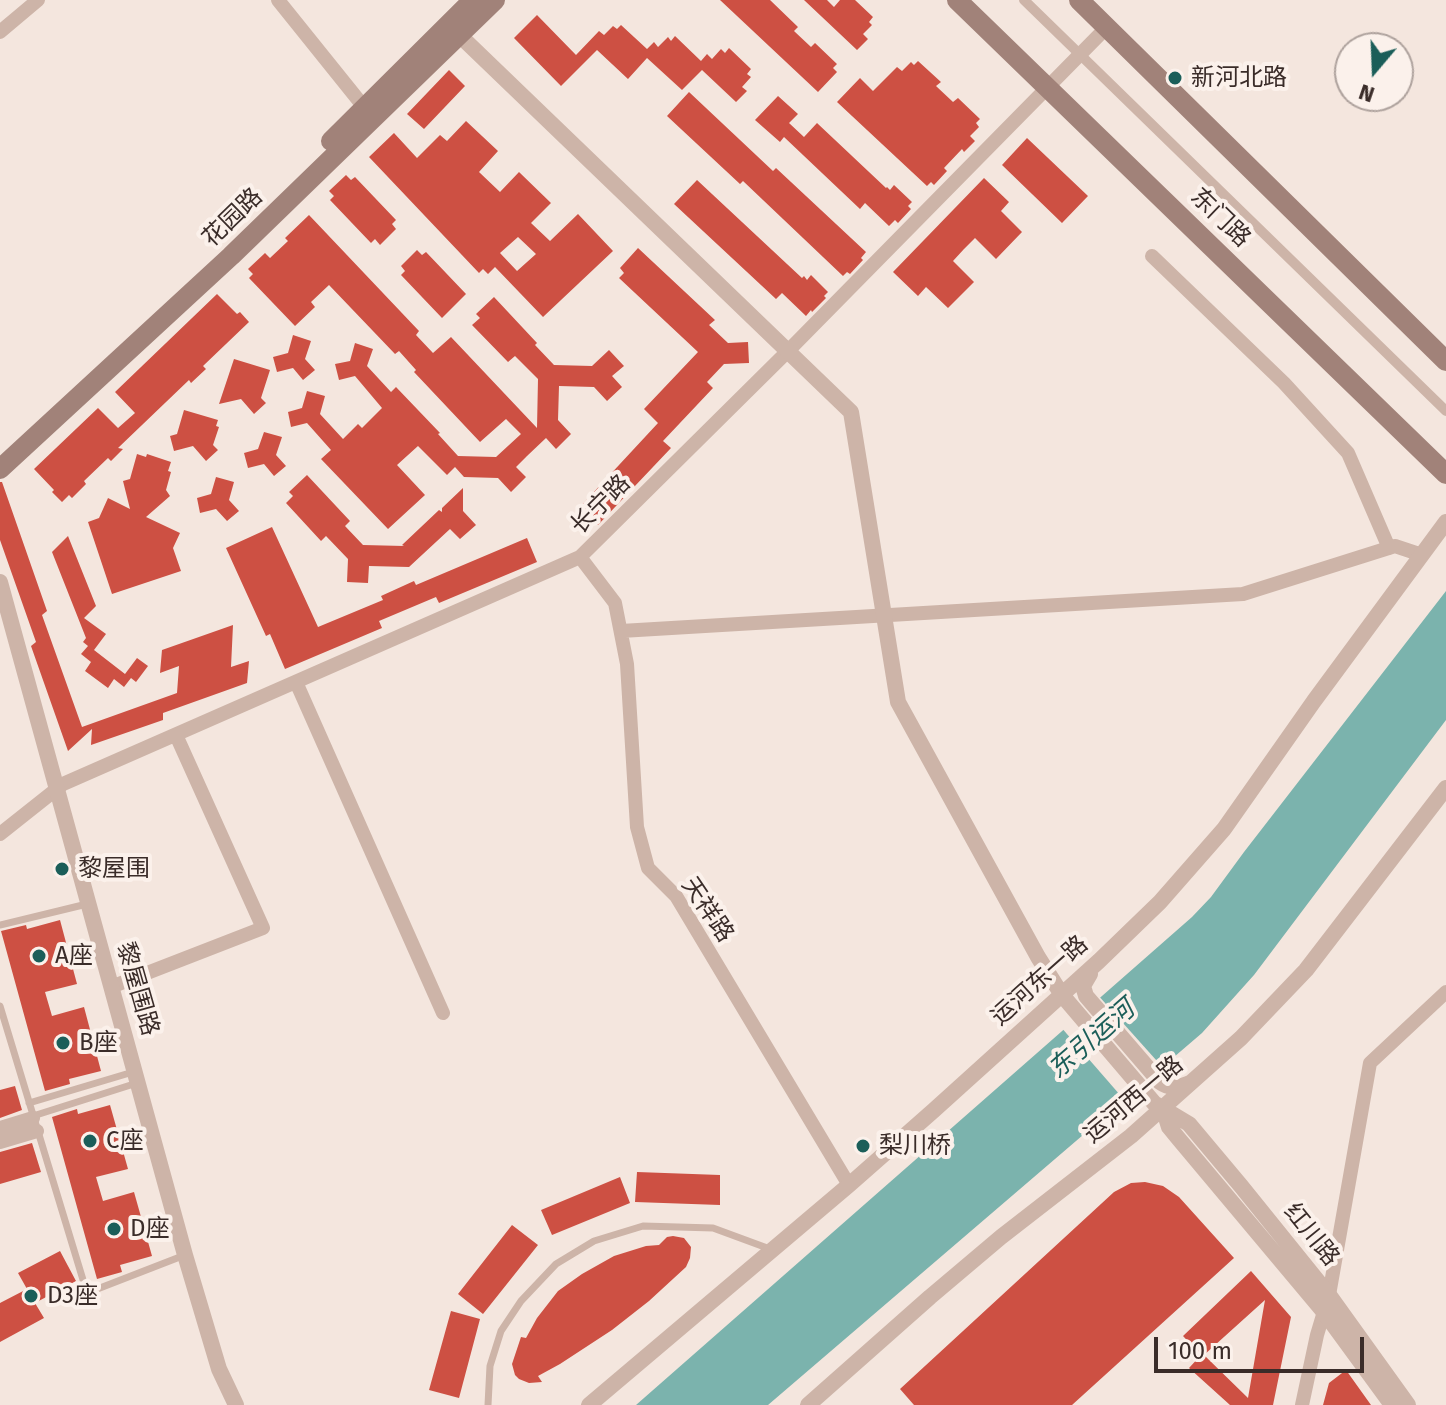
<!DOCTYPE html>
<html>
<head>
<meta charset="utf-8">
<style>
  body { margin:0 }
  #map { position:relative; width:1446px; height:1405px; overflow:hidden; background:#f4e6de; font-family:"Fira Sans",sans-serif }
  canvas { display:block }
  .north { position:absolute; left:1334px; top:32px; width:80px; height:80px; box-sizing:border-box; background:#fbf1eb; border:2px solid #aea29d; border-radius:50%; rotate:199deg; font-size:22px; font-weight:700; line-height:32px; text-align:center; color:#3a2c29 }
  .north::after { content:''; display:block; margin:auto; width:28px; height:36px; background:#1b5e59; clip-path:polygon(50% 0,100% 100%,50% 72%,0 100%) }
  .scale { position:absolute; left:1154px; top:1337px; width:210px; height:36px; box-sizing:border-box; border:4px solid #3a2c29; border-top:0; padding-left:10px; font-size:24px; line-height:28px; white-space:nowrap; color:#3a2c29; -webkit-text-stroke:6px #fbf1eb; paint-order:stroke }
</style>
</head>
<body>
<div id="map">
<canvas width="1446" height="1405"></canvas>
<div class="north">N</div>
<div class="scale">100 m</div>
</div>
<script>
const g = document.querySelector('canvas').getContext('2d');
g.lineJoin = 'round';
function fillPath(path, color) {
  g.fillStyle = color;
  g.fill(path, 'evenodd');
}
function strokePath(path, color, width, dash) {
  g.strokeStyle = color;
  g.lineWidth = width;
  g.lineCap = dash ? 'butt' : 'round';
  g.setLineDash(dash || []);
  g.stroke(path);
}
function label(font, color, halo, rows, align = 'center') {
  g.font = font + ' "Fira Sans","Noto Sans SC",sans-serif';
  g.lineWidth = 8;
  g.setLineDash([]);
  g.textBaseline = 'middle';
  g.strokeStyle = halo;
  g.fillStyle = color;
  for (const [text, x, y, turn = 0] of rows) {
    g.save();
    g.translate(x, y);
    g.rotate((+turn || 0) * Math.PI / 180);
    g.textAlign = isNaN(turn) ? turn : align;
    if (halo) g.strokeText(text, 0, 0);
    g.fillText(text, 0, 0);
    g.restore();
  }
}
fillPath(new Path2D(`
  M1446 591V720L1254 975 1202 1033 768 1405H636L1192 917 1211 897 1244 852Z`), '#7bb3ad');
fillPath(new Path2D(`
  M1097 994 1165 1070 1127 1103 1060 1026Z`), '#f4e6de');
fillPath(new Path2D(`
  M720 0H770L798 27 794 31 811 47 815 43 837 64 833 68 837 72 818 92Z
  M804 0H827L834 7 840 0H855L873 17 869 22 872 25 863 34 868 39 857 50Z
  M537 15 576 55 599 31 604 35 613 26 617 29 621 25 647 49 654 42 658 47 668 37 671 41 675 36 701 61 707 54 712 59 721 49 725 53 729 48 751 69 747 74 751 77 742 87 747 91 736 102 702 70 682 90 647 58 628 79 597 50 561 86 514 38Z
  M918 61 941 82 936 86 953 102 958 98 980 119 976 123 979 127 970 136 975 141 964 152 962 149 944 168 947 171 934 185 931 182 927 186 837 102 860 78 873 91 897 67 902 71 911 62 914 65Z
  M449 70 465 86 424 129 407 114Z
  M689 92 773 171 776 168 866 252 861 258 863 260 850 274 847 272 843 276 743 181 740 184 667 116Z
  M778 96 798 114 789 123 804 137 817 123 886 188 887 187 890 190 894 185 912 202 908 206 911 209 898 223 895 220 889 226 865 203 860 209 784 137 780 142 755 120Z
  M466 121 498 151 479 172 500 192 519 172 551 203 531 223 550 241 578 214 613 251 543 317 495 267 488 274 483 269 479 273 369 157 394 133 417 158 440 135 447 141ZM518 237 536 254 517 271 500 253Z
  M1027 138 1088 196 1062 223 1002 165Z
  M346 175 351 180 355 177 396 220 392 224 396 229 380 245 375 239 371 243 330 200 334 196 329 191Z
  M984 178 1009 202 1001 211 1022 232 996 259 975 238 964 249 953 261 974 282 948 308 926 287 918 296 893 272Z
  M697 180 802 278 804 276 807 280 811 275 828 292 824 296 826 298 812 312 811 310 806 316 782 293 776 299 674 204Z
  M309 215 419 331 416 335 433 353 451 337 537 428 538 379 515 356 508 362 472 325 480 318 476 314 494 297 537 343 535 345 554 365 592 366 609 350 624 366 612 376 622 387 607 401 594 387 559 386 558 420 571 434 556 449 546 438 527 456 516 467 526 477 511 492 498 478 464 477 455 467 447 475 418 446 397 465 425 495 388 529 321 459 331 450 307 423 291 427 288 412 302 408 307 391 325 396 320 414 343 439 358 424 362 428 382 408 355 376 339 380 335 364 350 361 355 343 373 349 367 366 391 392 396 387 440 433 438 434 458 456 496 457 521 434 506 419 480 442 414 372 416 370 399 351 395 354 329 285 311 302 315 307 295 326 249 278 253 274 248 269 265 253 270 258 288 241 285 238Z
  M638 248 715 320 709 325 728 343 748 342 749 363 724 364 707 382 713 388 663 441 671 448 598 525 580 507 658 423 644 409 698 352 619 278 624 273 620 268Z
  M417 250 422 255 426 252 466 294 442 318 401 275 405 271 401 266Z
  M217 294 237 314 240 312 249 322 203 366 206 369 191 383 189 380 118 448 123 449 111 461 108 458 84 481 86 484 72 498 69 495 62 502 52 492 54 490 34 469 98 408 118 428 135 413 115 392Z
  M293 335 311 341 305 359 315 370 303 380 293 368 277 372 273 357 288 353Z
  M234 359 270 370 261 398 266 403 254 414 241 399 219 404Z
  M184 410 218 420 216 426 219 427 213 445 218 450 206 461 193 446 174 451 170 436 177 434Z
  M264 432 282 437 276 455 286 466 274 476 264 464 248 468 244 453 258 449Z
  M137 454 146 457 147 454 171 462 168 471 171 472 166 490 170 496 146 517 180 533 173 548 181 571 112 594 88 522 99 518 108 498 130 509 123 481 130 479Z
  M307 475 350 521 345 526 363 545 404 546 402 545 439 510 442 512V508L463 488V511L476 525 460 539 450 529 409 567 369 566 368 583 347 582 348 559 326 536 321 541 286 503 293 496 289 492Z
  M216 477 234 482 229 500 239 511 227 521 216 509 200 513 197 498 211 494Z
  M0 482H2L47 611 42 615 82 727 177 693 179 666 160 673 162 650 233 625 231 667 249 661 247 683 163 713V720L91 745 92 729 68 751 31 646 36 642 0 540Z
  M272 527 318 627 383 600 381 596 414 581 416 585 527 538 537 562 439 603 436 597 379 621 382 628 285 669 270 634 266 636 226 548Z
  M68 536 96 606 84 618 106 634 94 650 125 674 137 658 148 666 136 682 131 678 124 687 114 679 108 688 85 671 91 662 81 654 88 646 83 642 86 638 52 552Z
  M60 920 77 984 45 992 52 1016 84 1007 101 1071 69 1079 70 1084 45 1091 1 931 26 925 27 929Z
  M15 1086 22 1110 0 1118V1090Z
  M110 1105 128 1169 96 1177 103 1201 134 1192 152 1256 120 1265 122 1272 97 1279 52 1117 77 1109 78 1114Z
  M32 1143 41 1172 0 1184V1152Z
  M637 1172 720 1175V1205L635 1202Z
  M620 1177 630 1203 552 1235 541 1210Z
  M1145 1182 1163 1186 1179 1197 1234 1258 1072 1405H914L900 1389 1114 1192 1131 1183Z
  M512 1225 538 1245 483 1314 458 1294Z
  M673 1236 684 1238 691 1247 690 1258 686 1267 649 1301 612 1330 560 1364 538 1376 542 1382 529 1383 519 1379 515 1375 512 1364 521 1337 526 1338 537 1318 558 1291 582 1274 614 1256 646 1246 659 1245 667 1237Z
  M60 1251 76 1281 35 1303 44 1318 0 1342V1303L27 1289 18 1273Z
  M1251 1271 1291 1317 1273 1405H1230L1189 1368 1201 1355 1183 1336ZM1265 1300 1248 1398 1204 1355Z
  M451 1311 480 1319 459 1398 429 1390Z
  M1346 1370 1371 1405H1323L1329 1383Z`), '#cd5043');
strokePath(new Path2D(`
  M0 925 87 904
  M0 1006 87 1293 185 1255
  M29 1103 133 1072
  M33 1116 137 1083
  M488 1405 490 1366 501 1331 521 1301 556 1264 594 1241 643 1226 713 1228 770 1249`), '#cdb4a8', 7);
strokePath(new Path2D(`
  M1024 0 1446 411`), '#cdb4a8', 10);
strokePath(new Path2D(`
  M278 0 368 112
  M0 32 38 0
  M1152 256 1284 383 1348 453 1389 548
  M580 557 615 603 627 664 637 827 648 868 676 896 849 1185
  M621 631 1243 594 1395 546 1422 555
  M296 682 443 1013
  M0 834 63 784 580 557 788 351 1107 27
  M111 987 263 928 176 735
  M0 1128 33 1118
  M0 1142 37 1131
  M1302 1405 1317 1335 1329 1295 1370 1063 1446 992`), '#cdb4a8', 14);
strokePath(new Path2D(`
  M452 28 851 412 898 702 1038 957 1062 995 1154 1103 1189 1124 1241 1186 1329 1295 1408 1405
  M0 582 185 1255 219 1369 236 1405
  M1090 974 1083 986 1086 996 1160 1082C1171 1090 1181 1087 1192 1082
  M1163 1108 1169 1127 1178 1138 1324 1312 1392 1405
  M589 1405 849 1185 933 1111 1099 961 1160 902 1224 829 1314 701 1446 522
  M808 1405 930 1297 1001 1237 1131 1136 1241 1038 1306 970 1446 788`), '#cdb4a8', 16);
strokePath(new Path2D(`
  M957 0 1446 474
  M1079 0 1446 361
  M331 141 473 0
  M0 469 231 256 495 0`), '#a18279', 20);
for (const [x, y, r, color] of [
  [1175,78,8,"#1b5e59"],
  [62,869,8,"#1b5e59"],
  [39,956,8,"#1b5e59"],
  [63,1043,8,"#1b5e59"],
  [90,1141,8,"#1b5e59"],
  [863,1146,8,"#1b5e59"],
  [114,1229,8,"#1b5e59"],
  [31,1296,8,"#1b5e59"]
]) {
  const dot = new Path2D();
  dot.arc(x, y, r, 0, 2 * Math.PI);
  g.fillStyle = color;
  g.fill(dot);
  strokePath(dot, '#fbf1eb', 3);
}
label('24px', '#3a2c29', '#fbf1eb', [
  ["新河北路",1191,78],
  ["黎屋围",78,869],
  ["A座",55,956],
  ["B座",79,1043],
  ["C座",106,1141],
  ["梨川桥",879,1146],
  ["D座",130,1229],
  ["D3座",47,1296]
], 'left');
label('24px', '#3a2c29', '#fbf1eb', [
  ["花园路",233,218,-44],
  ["东门路",1220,218,44],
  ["长宁路",601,505,-45],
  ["天祥路",707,910,56],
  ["运河东一路",1040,981,-42],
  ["黎屋围路",137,989,74],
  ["运河西一路",1134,1100,-40],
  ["红川路",1311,1235,51]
]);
label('italic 26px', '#1b5e59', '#fbf1eb', [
  ["东引运河",1092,1040,-41]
]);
</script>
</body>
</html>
